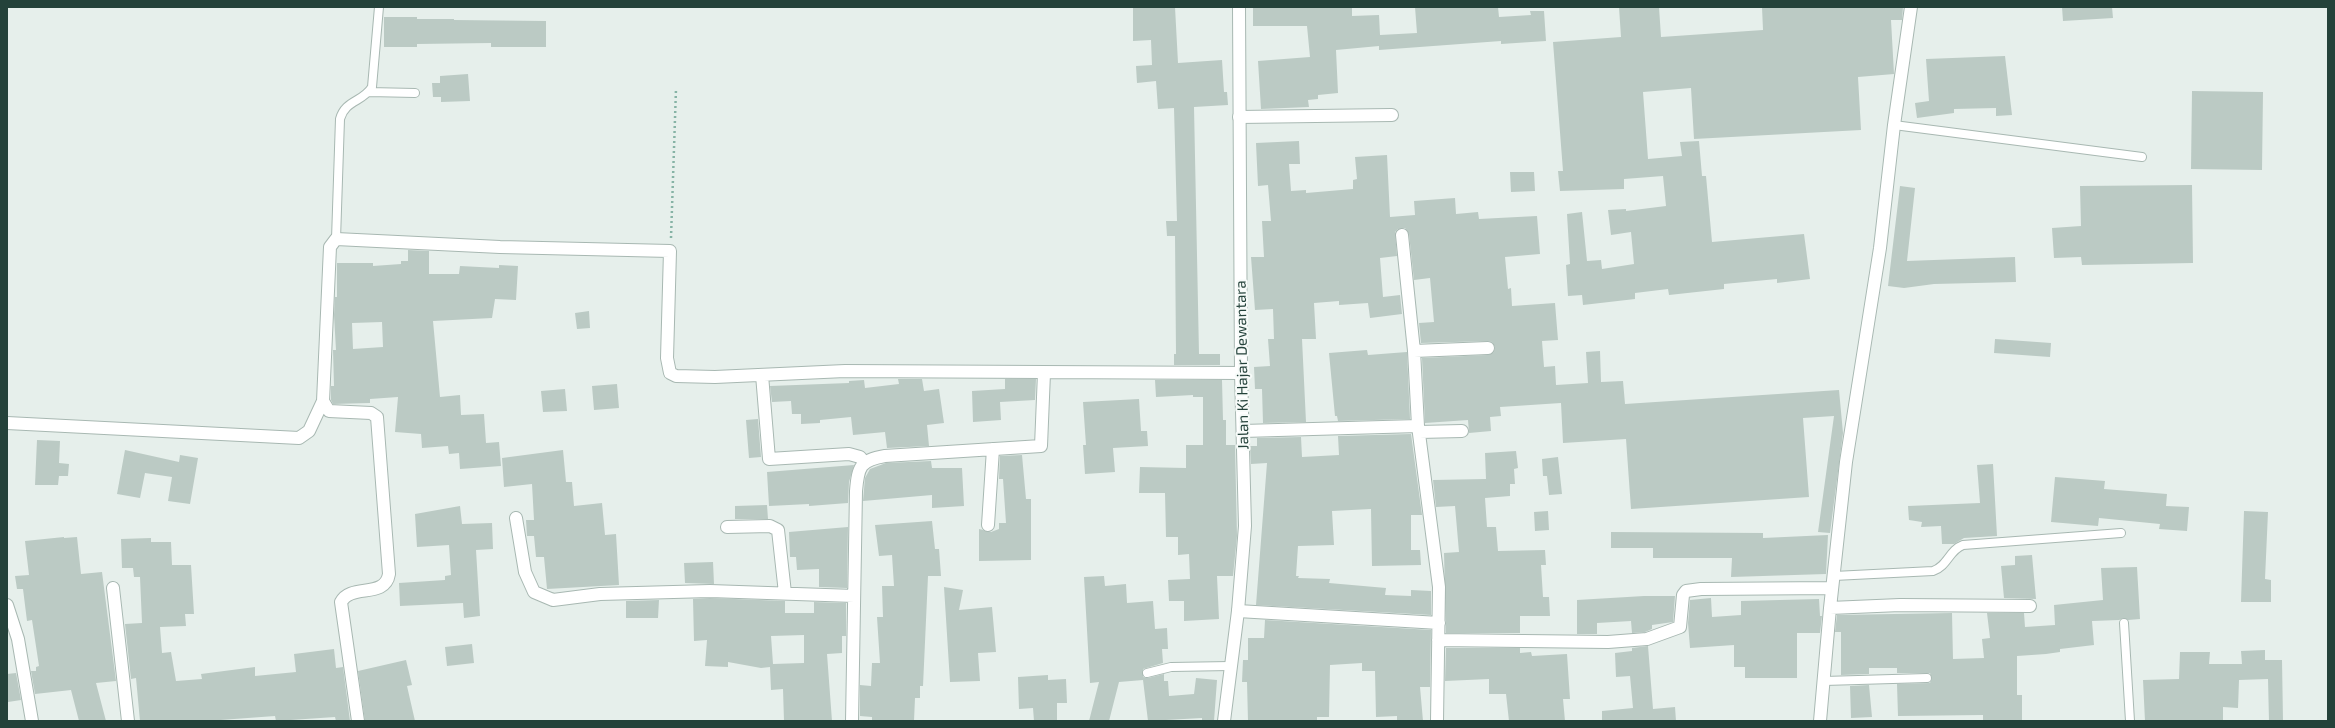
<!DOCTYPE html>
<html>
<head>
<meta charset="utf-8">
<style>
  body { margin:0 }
  #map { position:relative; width:2335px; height:728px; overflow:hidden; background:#e6efeb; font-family:"Exo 2",sans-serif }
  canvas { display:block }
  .frame { position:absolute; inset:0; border:8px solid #24423a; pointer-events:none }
</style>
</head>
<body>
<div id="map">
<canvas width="2335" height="728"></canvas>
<div class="frame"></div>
</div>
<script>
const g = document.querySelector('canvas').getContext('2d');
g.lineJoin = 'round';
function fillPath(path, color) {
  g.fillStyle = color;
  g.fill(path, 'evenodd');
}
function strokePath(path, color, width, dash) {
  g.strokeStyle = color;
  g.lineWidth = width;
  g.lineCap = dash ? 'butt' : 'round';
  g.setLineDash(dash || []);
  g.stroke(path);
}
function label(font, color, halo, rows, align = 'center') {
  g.font = font + ' "Exo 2",sans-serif';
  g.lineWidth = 4;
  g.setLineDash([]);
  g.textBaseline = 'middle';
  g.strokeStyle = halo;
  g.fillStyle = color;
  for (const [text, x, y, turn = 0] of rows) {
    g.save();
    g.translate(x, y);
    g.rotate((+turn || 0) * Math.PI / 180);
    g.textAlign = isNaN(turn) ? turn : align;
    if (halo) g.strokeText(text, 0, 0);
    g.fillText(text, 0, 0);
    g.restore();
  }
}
fillPath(new Path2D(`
  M1133 7H1175L1178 63 1222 60 1224 92H1227L1228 105 1194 107 1199 354H1220V365H1174V354H1176L1175 236H1167L1166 221H1177L1174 108 1158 109 1156 81 1137 83 1136 66 1152 65 1151 40 1133 41Z
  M1352 7V16L1379 15 1380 35 1417 33 1415 7H1498L1499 17 1531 15 1530 11H1544L1546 41 1501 44V41L1379 50V46L1336 50 1338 93 1318 95V99L1308 100 1309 107 1261 109 1258 61 1310 57 1307 26H1253V8Z
  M1619 7H1659L1661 37 1763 30 1762 7H1903L1902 20H1891L1894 74 1858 77 1861 130 1694 139 1691 88 1643 92 1648 159 1682 156 1680 142 1699 141 1702 176H1706L1712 242 1804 234 1810 279 1777 283V279L1724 284V289L1669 295 1668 289 1635 293V299L1583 305 1582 295 1568 296 1566 265 1570 264 1567 214 1582 212 1587 261 1601 260 1602 269 1634 264 1631 232 1611 235 1608 210 1626 209V211L1666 206 1663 176 1624 179V189L1560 191 1558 171H1563L1553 42 1621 37Z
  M2062 7H2112L2113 18 2063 21Z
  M384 17H417V19H454V20L546 21V47H491V43L417 44V47H384Z
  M2005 56 2012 115 1996 116V108L1954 109V113L1917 118 1915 103 1929 101 1926 59Z
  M468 74 470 101 441 102V97H433L432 83H440V76Z
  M2192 91 2263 92 2262 170 2191 169Z
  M1299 141 1300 164H1289L1291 191 1306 190V193L1353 189V180L1357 179 1355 157 1387 155 1390 217 1415 215 1414 201 1455 198 1456 214 1478 212 1479 219 1537 216 1540 254 1505 257 1508 289 1511 288 1512 306 1555 303 1558 340 1542 341 1544 367 1555 366 1556 385 1588 383 1586 352 1600 351 1601 382 1623 381 1625 404 1839 390 1843 433 1830 533 1818 532 1834 416 1803 418 1809 497 1631 509 1626 439 1563 443 1561 403 1500 407 1501 416 1490 417 1491 431 1469 433 1468 420 1425 423 1422 358 1488 355 1494 352 1495 347 1492 342 1488 341 1421 343 1419 323 1434 322 1430 278 1414 280 1409 234 1405 228 1398 229 1395 232 1397 256 1380 258 1383 297 1400 295 1402 314 1370 318 1368 303 1339 305V301L1314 303 1316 339H1302L1306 422 1263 423 1262 389H1255L1254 367 1270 366 1268 339H1274L1273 309 1255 310 1251 257H1264L1262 221H1271L1268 185 1258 186 1256 143Z
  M1510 172H1534L1535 191 1511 192Z
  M2192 185 2193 263 2082 265 2081 257 2054 258 2052 228 2081 226 2080 186Z
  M1900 186 1915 188 1907 261 2015 257 2016 282 1934 284 1904 288 1888 286Z
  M408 250 429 251V274H459L460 266 499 268V265L518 266 516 300 495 299 492 318 433 321 440 397 460 395 461 415 484 414 486 443 499 442 501 466 460 469 459 453 449 454 448 446 422 448 421 434 395 432 398 397 370 399V403L333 404 331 400V386H334L333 350H336L334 315 335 297H337V263H373V266L401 264V261H408ZM382 322 383 347 353 349 352 323Z
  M589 311 590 328 577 329 575 313Z
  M1995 339 2051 343 2050 357 1994 353Z
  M1367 350 1368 355 1407 352 1410 419 1338 421 1337 416H1335L1329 353Z
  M898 379H922L924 391 939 389 944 423 927 425 929 446 887 448 885 432 853 435 851 417 820 420V423L801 424V414H792L791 401 772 402 770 386 849 383V381L864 380 865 388 899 384Z
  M1005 379H1036L1035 400 1000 402 1001 420 973 422 972 391 1005 389Z
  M1155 380H1222L1223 420H1226V445H1235L1237 536 1233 576H1217L1219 619 1184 621V601H1169L1168 580 1190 579 1189 554 1178 555V537H1166L1165 493H1139L1140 467 1186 468V445H1203V397H1193V395L1156 397Z
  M617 384 619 408 594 410 592 386Z
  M565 389 567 411 543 412 541 391Z
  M1139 399 1141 431H1147L1148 446 1113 448 1115 472 1085 474 1083 445H1086L1083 402Z
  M758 419 761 457 749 458 746 420Z
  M1411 434 1422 515H1411V550H1420L1421 565 1372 566 1371 509 1332 511 1334 545 1298 546 1296 576H1299L1298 578 1330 579 1329 583 1386 588 1385 595 1411 596V590L1431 591V615L1256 605 1267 463 1251 464 1250 446H1257V438L1301 437 1302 457 1339 455 1338 436Z
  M37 440 60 441 59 463 69 464 68 476H59L58 485H35Z
  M125 450 179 462 180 455 198 458 190 504 168 501 172 477 145 473 140 498 117 494Z
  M563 450 566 482H572L574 506 602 503 605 535 616 534 619 585 547 589 544 557H536L534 536H527L526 520H534L532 484 504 487 502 458Z
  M1516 451 1518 468 1514 469 1515 484H1510V496L1485 498 1487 527H1496L1498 551 1545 550 1546 565H1541L1543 597H1549L1550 616H1520V633H1446L1444 553 1459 552 1455 506 1436 507 1433 480 1486 479 1485 453Z
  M1022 455 1026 499H1031V560L979 561V529L991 532 999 529V523H1006L1003 479H999L1000 456Z
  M1558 457 1562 494 1549 495 1547 476H1543L1542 459Z
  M931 461 932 468H962L964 506 932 508V495L863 501 865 478 870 469 886 463Z
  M1993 464 1997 536 1964 538 1954 544H1942L1941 526 1921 527 1922 522 1909 520 1908 506 1980 503 1977 465Z
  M854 465 849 482 848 503 809 506V504L769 506 767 472Z
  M2055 477 2105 481 2104 489 2167 494 2166 506 2189 507 2187 531 2159 529 2160 524 2099 518 2098 526 2051 522Z
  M767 505 768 519H735V506Z
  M460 506 462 524 492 523 493 549 476 550 480 616 464 618 463 603 400 606 399 583 445 580V576L451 575 449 545 417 547 415 514Z
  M1548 511 1549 530 1535 531 1534 512Z
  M2244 511 2268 512 2265 579 2271 580V602H2241Z
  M932 521 935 549H939L941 576H928L923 686H920V698H915L914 721H872V717L860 716V685L871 686 872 663H880L877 617H883L882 586H894L892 555 879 556 875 525Z
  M848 527 847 588 819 587V569L797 570 796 557H790L789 532Z
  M1611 532 1763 533V538L1828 535 1826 574 1731 577 1732 558H1653V548H1611Z
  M64 537V538L77 537 81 574 102 572 116 681 96 683 106 721H79L71 690 35 694 31 671H36V667L39 666 32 620 27 621 23 589H17L15 576 29 575 25 541Z
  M151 538V542H171L172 565H191L194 614H185L186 626 160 627 162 653 171 652 176 681 202 679 201 674 255 667V676L296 672 294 654 334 649 336 668 343 667 350 721H336L335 717 276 721 275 716 207 721H140L136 678 131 679 125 624 142 623 140 577H134L133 568H122L121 539Z
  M2032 555 2036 599 2004 598 2001 566 2015 565V556Z
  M713 562 714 584 685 583 684 563Z
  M2137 567 2140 619 2128 620 2124 618 2119 620 2092 621 2094 645 2060 649V652L2046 654 2017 656V695H2022V721H1983V715L1898 716 1897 684 1930 683 1932 678 1930 673H1897V668H1869V674L1841 675V632H1835L1837 615 1952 613 1953 659 1984 658 1982 639 1990 638 1987 613H2024L2025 627 2055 625 2054 605 2103 600 2101 568Z
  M1104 576 1105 586 1126 584 1127 603 1153 601 1155 629 1167 628 1168 649H1162L1163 663 1143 669V677L1148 678 1164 674V681H1168L1169 696 1194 694 1196 678 1217 680 1214 721H1202V718L1148 721 1143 680 1119 682 1109 721H1089L1099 682 1090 683 1084 577Z
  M944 587 963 590 959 610 992 607 996 652 978 653 980 681 950 682Z
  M1644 596H1675L1673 622 1652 625V629L1645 632 1632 633 1631 621 1597 623V634H1577V600Z
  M710 598 785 601V613H814V602L846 603V636H842V653L827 654 832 721H784L783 689 771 690 770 667 761 668 728 662V667L705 666 707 640 694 641 693 599ZM804 635V663L773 664 771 636Z
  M1711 598 1712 617 1741 615V601L1819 599 1820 616H1822L1820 633H1797V678H1745V667H1734V645L1690 648 1688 623 1690 600Z
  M659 600 658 618H626V601Z
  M1265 620 1431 630 1430 687H1420L1423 721H1397V716L1376 717 1375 671H1362V663L1330 665 1329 717H1317V721H1248L1247 682H1242L1243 660H1248V638H1264Z
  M472 644 474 663 447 666 445 647Z
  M1648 646 1653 709 1675 707 1676 721H1602V711L1633 708 1630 676 1616 677 1615 653 1632 651V648Z
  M1446 648H1520V653L1531 652 1532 656 1567 654 1570 699H1563L1565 721H1509L1506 694H1489V679L1445 681Z
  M2265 650V660H2282L2283 721H2269L2268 679 2239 680 2238 708 2223 707V721H2145L2143 680 2179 679 2180 652H2210L2209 664H2242L2241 651Z
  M406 660 412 685 407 686 415 721H365L358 671Z
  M16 673 21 700 8 702 7 674Z
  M1048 675V680L1066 679 1067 703H1057V721H1034L1033 708 1019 709 1018 677Z
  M1869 685 1872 717 1851 718 1850 686Z`), '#bbcac4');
const service = new Path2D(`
  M369 92 415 93
  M1894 125 2142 157
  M336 239 340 119C345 100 363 102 372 87L379 7
  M1834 576 1933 571C1948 566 1949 550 1963 545L2121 533
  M2124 623 2130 721
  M1147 673 1171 667 1230 666
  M1824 681 1927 678`);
const minor = new Path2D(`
  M1239 117 1392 115
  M1402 235 1414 351 1418 426
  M1414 351 1488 348
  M762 375 769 459 849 454 860 457 864 462
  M7 423 299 438 309 431 323 401
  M1243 431 1418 426 1439 587 1437 721
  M1419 432 1462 431
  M516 518 525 572 534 592 553 600 600 594 710 591 854 596
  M988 525 993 449
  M727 527 770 526 778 530 785 593
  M113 588 128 721
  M7 605 18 639 32 721
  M1830 608 1900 605 2030 606
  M1238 611 1439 623
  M1438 640 1608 642 1647 639 1680 627 1683 595 1686 591 1701 589 1832 588
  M358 721 341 602C351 583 385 599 389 574L377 417 371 413 329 411 323 401 330 247 336 239 500 247 670 251 667 358 670 373 676 376 715 377 845 371 1241 373
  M852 721 856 491C858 467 860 460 885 456L1041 446 1044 373
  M1820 721 1830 608 1846 462 1880 248 1894 125 1911 7`);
const tertiary = new Path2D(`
  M1224 721 1238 611 1245 526 1241 373 1239 7`);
strokePath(service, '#a8b8b2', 10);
strokePath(minor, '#a8b8b2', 14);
strokePath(tertiary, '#a8b8b2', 14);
strokePath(new Path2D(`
  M671 238 676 89`), '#86b3a5', 2.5, [2, 3]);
strokePath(service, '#fff', 8);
strokePath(minor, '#fff', 12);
strokePath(tertiary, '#fff', 12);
label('15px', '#24423a', '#f7fbf9', [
  ["Jalan Ki Hajar Dewantara",1242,365,-91]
]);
</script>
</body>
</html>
